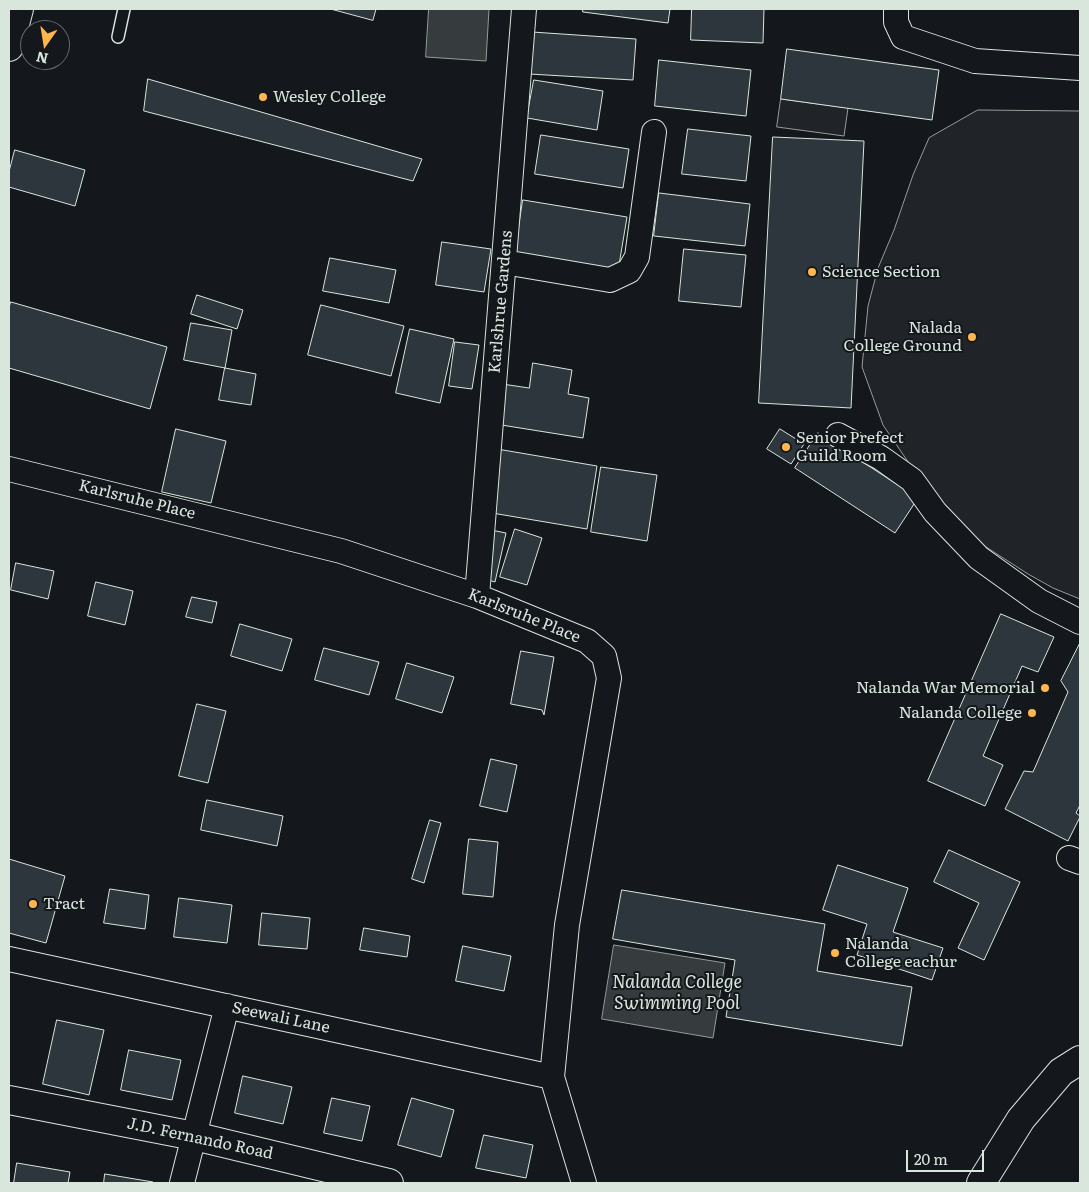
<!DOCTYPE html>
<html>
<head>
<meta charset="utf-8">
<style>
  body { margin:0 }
  #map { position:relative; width:1089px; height:1192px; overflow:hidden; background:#14181c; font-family:Literata,serif }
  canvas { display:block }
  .frame { position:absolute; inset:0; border:10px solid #d8e6dc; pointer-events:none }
  .north { position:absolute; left:20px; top:20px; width:50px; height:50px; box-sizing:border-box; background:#14181c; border:1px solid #626a69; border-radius:50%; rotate:193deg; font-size:14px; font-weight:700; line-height:20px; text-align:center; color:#d8e6dc }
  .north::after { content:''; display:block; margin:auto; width:18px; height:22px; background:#ffb74d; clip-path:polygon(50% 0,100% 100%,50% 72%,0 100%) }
  .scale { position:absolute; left:906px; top:1150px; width:78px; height:22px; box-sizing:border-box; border:2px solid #d8e6dc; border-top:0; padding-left:6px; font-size:15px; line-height:18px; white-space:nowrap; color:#d8e6dc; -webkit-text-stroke:4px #14181c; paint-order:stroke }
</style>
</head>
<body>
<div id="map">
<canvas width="1089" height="1192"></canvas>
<div class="frame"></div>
<div class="north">N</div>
<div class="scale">20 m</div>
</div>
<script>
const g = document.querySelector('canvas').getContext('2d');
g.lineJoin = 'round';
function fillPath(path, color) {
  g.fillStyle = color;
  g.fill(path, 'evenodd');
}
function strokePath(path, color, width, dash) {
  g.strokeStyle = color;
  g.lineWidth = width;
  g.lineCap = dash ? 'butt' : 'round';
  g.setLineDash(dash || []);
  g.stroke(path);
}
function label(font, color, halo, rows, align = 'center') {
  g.font = font + ' Literata,serif';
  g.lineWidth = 4;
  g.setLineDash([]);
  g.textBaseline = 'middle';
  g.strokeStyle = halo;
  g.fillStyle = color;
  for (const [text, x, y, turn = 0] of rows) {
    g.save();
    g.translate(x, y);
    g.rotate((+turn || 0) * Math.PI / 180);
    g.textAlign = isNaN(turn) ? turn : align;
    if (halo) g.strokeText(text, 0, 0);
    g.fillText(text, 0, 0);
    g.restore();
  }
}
const green = new Path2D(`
  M781 99 848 108 844 136 777 127Z
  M978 110 1080 111V599L1053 588 1028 574 983 545 949 511 917 475 883 425 862 367 868 306 878 268 894 230 913 175 929 138Z`);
fillPath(green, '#202428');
strokePath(green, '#939e99', 1);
const water = new Path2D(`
  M429 9H489L486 61 426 57Z
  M614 945 725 963 713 1038 602 1019Z`);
fillPath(water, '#363b3e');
strokePath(water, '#939e99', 1);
const building = new Path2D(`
  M331 9H376L373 20Z
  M583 9H670L668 23 583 12Z
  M692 9H764L763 43 691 40Z
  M532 32 636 39 633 80 529 74Z
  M787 49 939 70 932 120 781 99Z
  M659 60 751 70 746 116 655 106Z
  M148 79 422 159 413 181 144 111Z
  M534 80 603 91 597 130 527 118Z
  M688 129 751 136 746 181 682 174Z
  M541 135 629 149 623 188 535 174Z
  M773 137 864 141 851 408 759 403Z
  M15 150 85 170 75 206 9 187V172Z
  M659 193 750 204 745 246 654 236Z
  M523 200 627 217 618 271 515 254Z
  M442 242 491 249 484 292 436 285Z
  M684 249 746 255 741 307 679 301Z
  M330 258 396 270 389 303 323 291Z
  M197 295 243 310 237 329 191 314Z
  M11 302 167 347 150 409 9 368V308Z
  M321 305 404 326 391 376 308 355Z
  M191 323 232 330 225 368 184 360Z
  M410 329 454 339 440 403 396 393Z
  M455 342 479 345 472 389 449 386Z
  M533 363 572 370 568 394 589 398 583 438 495 424 502 384 529 388Z
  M225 368 256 374 251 405 219 400Z
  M176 429 226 441 211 503 162 492Z
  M780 429 804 444 791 464 767 449Z
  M818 433 918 498 895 533 795 468Z
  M497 449 597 466 587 529 486 512Z
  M601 467 657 475 647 541 591 532Z
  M515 529 542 538 527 585 500 577Z
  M491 530 506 533 495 582 481 578Z
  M16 563 54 571 48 599 11 590Z
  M96 582 133 591 125 625 88 616Z
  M192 597 217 602 212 623 186 617Z
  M1001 614 1054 637 1038 672 1022 666 983 756 1003 765 985 806 928 781Z
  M240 624 292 639 282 671 231 656Z
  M1080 643V805L1076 813 1080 816V817L1068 841 1005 809 1024 771 1033 772 1068 692 1061 681Z
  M324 648 379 662 369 695 315 680Z
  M521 651 554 657 544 715 542 710 511 704Z
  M407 663 454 677 442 713 396 699Z
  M197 704 226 711 208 783 179 776Z
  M491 759 517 765 507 812 480 806Z
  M207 800 283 816 277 846 201 830Z
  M430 820 441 823 424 883 412 879Z
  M469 839 498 842 493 897 463 894Z
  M949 850 1020 882 984 960 958 948 979 903 934 882Z
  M9 859 65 876 46 943 9 933Z
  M838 865 908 888 893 932 943 948 932 980 857 955 867 924 823 910Z
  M110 889 149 895 145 929 104 923Z
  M622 890 825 924 817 971 912 987 902 1046 726 1017 735 960 613 939Z
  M179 898 232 905 227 943 174 937Z
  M262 913 310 918 307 949 259 945Z
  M364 928 410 936 407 957 360 950Z
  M463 946 511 956 504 991 456 981Z
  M57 1020 104 1030 89 1095 43 1084Z
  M129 1050 181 1060 172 1100 121 1090Z
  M243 1076 292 1087 283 1124 235 1113Z
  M332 1098 370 1106 362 1141 324 1133Z
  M412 1098 454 1110 441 1157 398 1145Z
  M484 1135 533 1145 526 1178 476 1168Z
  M17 1163 70 1172 68 1183H14Z
  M105 1174 153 1182V1183H104Z`);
fillPath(building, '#2c363c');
strokePath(building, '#d8e6dc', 1);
const lane = new Path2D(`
  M118 37 124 9`);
const street = new Path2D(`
  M896 9V22L903 37 975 61 1080 68
  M504 262 610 280 629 271 637 257 654 132
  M838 435 881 458 912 480 935 512 979 558 1039 601 1080 622
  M9 469 341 551 477 596 587 641 604 656 609 678 567 925 552 1077 584 1183
  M477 596 524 9
  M1069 858 1080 862
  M9 959 552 1077
  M182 1183 227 1006`);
const secondary = new Path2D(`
  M9 1100 194 1136 389 1183
  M981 1183 1021 1119 1061 1072 1080 1060`);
const highway = new Path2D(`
  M9 47 19 9`);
strokePath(lane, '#d8e6dc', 14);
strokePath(street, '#d8e6dc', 26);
strokePath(secondary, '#d8e6dc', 30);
strokePath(highway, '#d8e6dc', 30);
strokePath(lane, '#14181c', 11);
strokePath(street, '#14181c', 24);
strokePath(secondary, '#14181c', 28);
strokePath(highway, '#14181c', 28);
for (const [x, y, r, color] of [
  [263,97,5,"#ffb74d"],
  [812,272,5,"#ffb74d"],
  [972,337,5,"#ffb74d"],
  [786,447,5,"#ffb74d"],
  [1045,688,5,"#ffb74d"],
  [1032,713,5,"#ffb74d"],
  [33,904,5,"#ffb74d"],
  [835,953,5,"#ffb74d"]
]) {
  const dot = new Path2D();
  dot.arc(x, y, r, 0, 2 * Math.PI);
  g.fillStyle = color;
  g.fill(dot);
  strokePath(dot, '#14181c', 2);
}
label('16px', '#d8e6dc', '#14181c', [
  ["Wesley College",273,97],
  ["Science Section",822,272],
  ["Nalada",962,328,"right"],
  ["College Ground",962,346,"right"],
  ["Senior Prefect",796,438],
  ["Guild Room",796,456],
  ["Nalanda War Memorial",1035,688,"right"],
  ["Nalanda College",1022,713,"right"],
  ["Tract",43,904],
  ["Nalanda",845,944],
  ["College eachur",845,962]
], 'left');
label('16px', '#d8e6dc', '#14181c', [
  ["Karlshrue Gardens",501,302,-85],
  ["Karlsruhe Place",137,500,14],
  ["Karlsruhe Place",524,616,22],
  ["Seewali Lane",281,1018,12],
  ["J.D. Fernando Road",200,1139,12]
]);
label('italic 18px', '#d8e6dc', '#14181c', [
  ["Nalanda College",677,983],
  ["Swimming Pool",677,1004]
]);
</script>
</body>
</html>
